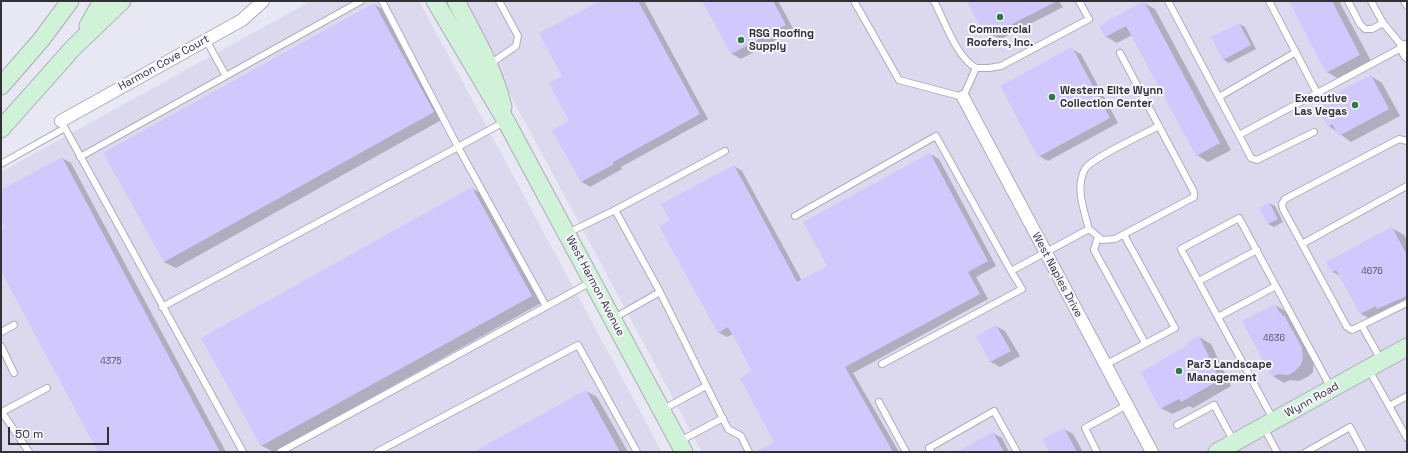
<!DOCTYPE html>
<html>
<head>
<meta charset="utf-8">
<style>
  body { margin:0 }
  #map { position:relative; width:1408px; height:453px; overflow:hidden; background:#e8e7f4; font-family:"Space Grotesk",sans-serif }
  canvas { display:block }
  .frame { position:absolute; inset:0; border:2px solid #313136; pointer-events:none }
  .scale { position:absolute; left:8px; top:427px; width:101px; height:18px; box-sizing:border-box; border:2px solid #313136; border-top:0; padding-left:5px; font-size:12px; line-height:14px; white-space:nowrap; color:#313136; -webkit-text-stroke:3px #f6f5fd; paint-order:stroke }
</style>
</head>
<body>
<div id="map">
<canvas width="1408" height="453"></canvas>
<div class="frame"></div>
<div class="scale">50 m</div>
</div>
<script>
const g = document.querySelector('canvas').getContext('2d');
g.lineJoin = 'round';
function fillPath(path, color) {
  g.fillStyle = color;
  g.fill(path, 'evenodd');
}
function strokePath(path, color, width, dash) {
  g.strokeStyle = color;
  g.lineWidth = width;
  g.lineCap = dash ? 'butt' : 'round';
  g.setLineDash(dash || []);
  g.stroke(path);
}
function label(font, color, halo, rows, align = 'center') {
  g.font = font + ' "Space Grotesk",sans-serif';
  g.lineWidth = 4;
  g.setLineDash([]);
  g.textBaseline = 'middle';
  g.strokeStyle = halo;
  g.fillStyle = color;
  for (const [text, x, y, turn = 0] of rows) {
    g.save();
    g.translate(x, y);
    g.rotate((+turn || 0) * Math.PI / 180);
    g.textAlign = isNaN(turn) ? turn : align;
    if (halo) g.strokeText(text, 0, 0);
    g.fillText(text, 0, 0);
    g.restore();
  }
}
fillPath(new Path2D(`
  M311 1H419L662 452H1V172Z
  M460 1H1407V452H702Z`), '#dcd9ee');
fillPath(new Path2D(`
  M601 1H644L708 119 621 167 622 169 590 187 582 182 554 130 570 121 563 76Z
  M704 1H778L794 30 741 59 732 54Z
  M968 1H1059L1063 7 1001 39 984 32Z
  M1290 1H1339L1371 61 1339 79 1327 72Z
  M1144 3 1155 9 1231 150 1208 162 1197 155 1132 35 1117 43 1105 36Z
  M374 4 385 11 445 118 176 268 164 262Z
  M1239 24 1245 27 1256 49 1229 63 1223 59Z
  M1072 49 1081 54 1118 123 1048 161 1039 156Z
  M1371 76 1382 83 1400 116 1351 142 1329 126Z
  M930 154 939 159 996 266 976 277 988 299 853 373 899 452H772L776 442 753 372 733 334 727 337 718 332 671 220 734 166 742 171 802 281 828 267Z
  M62 158 71 163 226 452H99L1 269V231L7 228 1 218V191Z
  M472 188 483 195 543 302 274 452 262 446 202 339Z
  M1269 203 1275 206 1283 222 1274 227 1268 224Z
  M1392 228 1404 235 1407 241V307L1389 315 1386 313 1372 320 1361 314 1341 277 1333 272Z
  M1275 305 1287 312 1314 360 1313 372 1309 376 1299 381 1290 380 1284 383 1273 376ZM1279 313H1281L1285 320 1284 321Z
  M996 326 1005 331 1020 356 1000 367 991 362 977 336Z
  M1199 337 1211 344 1231 386 1193 408 1189 406 1172 414 1161 408 1190 345Z
  M586 391 597 397 628 452H475Z
  M1064 429 1073 434 1083 452H1051Z
  M993 433 1002 438 1009 452H959Z`), '#0003');
fillPath(new Path2D(`
  M600 1H638L700 114 613 162 614 164 581 182 552 130 569 121 549 83 562 76 539 33Z
  M702 1H773L786 25 731 54Z
  M967 1H1057L991 35 983 32Z
  M1144 1 1220 143 1196 156 1126 26 1105 37 1099 26Z
  M1289 1H1332L1360 55 1326 73Z
  M374 3 434 112 164 262 103 153Z
  M1239 23 1251 45 1223 60 1211 37Z
  M1072 47 1110 118 1038 157 1000 86Z
  M1371 75 1389 109 1339 136 1332 124 1328 127 1320 113 1326 110 1321 101Z
  M930 153 988 261 968 272 980 294 845 367 893 452H755L774 442 740 378 752 371 728 327 718 333 659 226 670 220 661 204 734 165 797 282 827 266 803 222Z
  M62 157 220 452H98L1 271V230L5 228 1 220V190Z
  M472 187 532 296 261 446 201 338Z
  M1269 202 1278 219 1268 224 1259 208Z
  M1392 227 1407 255V296L1377 309 1376 306 1360 314 1336 270 1332 273 1326 262Z
  M1275 304 1282 317 1284 315 1302 348 1303 359 1301 365 1294 372 1288 375 1278 374 1272 377 1242 321Z
  M996 325 1011 351 990 362 976 336Z
  M1199 336 1220 380 1181 402 1179 399 1160 409 1141 372 1188 345 1187 342Z
  M586 390 620 452H473Z
  M1064 428 1077 452H1049L1043 439Z
  M993 432 1004 452H956Z`), '#d1c8fd');
const lane = new Path2D(`
  M854 1 899 80 963 97 976 68H989L1001 66 1089 19 1079 1
  M934 1C944 20 957 58 976 68
  M1168 1 1239 135
  M1269 1 1317 93
  M1348 1 1360 24 1365 29H1372L1383 23
  M1404 1 1407 6
  M206 40 226 76
  M490 64 516 46 518 36 499 1
  M1219 97 1296 52
  M61 121 243 452
  M504 122 458 147 546 306
  M1314 132 1257 160 1251 158 1239 135 1403 47 1383 23 1371 1
  M1407 141 1399 139 1285 199 1282 204 1283 209 1347 327 1352 330 1407 303
  M725 151 615 210 660 292 728 429 741 436 749 452
  M80 157 361 1
  M1 164 65 128
  M795 216 936 136 1011 271
  M1089 229C1084 211 1075 187 1085 169 1090 159 1146 133 1159 126
  M568 233 615 210
  M1098 237 1094 250 1145 343
  M1302 244 1407 186
  M1199 281 1257 250
  M162 307 458 147 382 1
  M1218 317 1276 286
  M614 318 660 292
  M1362 326 1381 360
  M1 332 14 325
  M1 346 14 373
  M882 364 1022 289 1011 271 1089 229 1102 240 1115 239 1194 197V192L1120 53
  M1105 365 1175 328 1124 235
  M1369 370 1407 438
  M879 402 906 452
  M1389 406 1407 396
  M662 410 706 386
  M1 411 29 452
  M2 412 47 388
  M1273 419 1181 249 1239 218 1331 388
  M1177 425 1214 405 1234 442
  M1264 428 1277 452
  M680 441 723 418
  M280 452 591 282
  M377 452 578 345 637 452
  M931 452 929 448 994 411 1017 452
  M1097 452 1085 428 1127 405
  M1306 452 1350 427 1363 452`);
const street = new Path2D(`
  M1403 47 1407 55
  M963 97 1152 452
  M61 121 242 20 263 1`);
const secondary = new Path2D(`
  M435 1 506 121 684 452
  M456 1C474 36 494 69 503 107
  M88 26 102 1
  M1 86 41 40 70 1
  M1 129 73 48 122 1
  M1217 452 1407 347`);
strokePath(lane, '#aeacb9', 8);
strokePath(street, '#aeacb9', 14);
strokePath(secondary, '#aeacb9', 19);
strokePath(lane, '#fff', 6);
strokePath(street, '#fff', 12);
strokePath(secondary, '#d0f2d9', 17);
for (const [x, y, r, color] of [
  [1000,17,4,"#317844"],
  [741,40,4,"#317844"],
  [1052,97,4,"#317844"],
  [1355,105,4,"#317844"],
  [1179,371,4,"#317844"]
]) {
  const dot = new Path2D();
  dot.arc(x, y, r, 0, 2 * Math.PI);
  g.fillStyle = color;
  g.fill(dot);
  strokePath(dot, '#f6f5fd', 1.5);
}
label('9px', '#595768', null, [
  ["4676",1372,272],
  ["4636",1274,339],
  ["4375",111,362]
]);
label('bold 11px', '#313136', '#f6f5fd', [
  ["Commercial",1000,30,"center"],
  ["Roofers, Inc.",1000,43,"center"],
  ["RSG Roofing",749,34],
  ["Supply",749,47],
  ["Western Elite Wynn",1060,91],
  ["Collection Center",1060,104],
  ["Executive",1347,99,"right"],
  ["Las Vegas",1347,112,"right"],
  ["Par3 Landscape",1187,365],
  ["Management",1187,378]
], 'left');
label('11px', '#313136', '#f6f5fd', [
  ["Harmon Cove Court",164,63,-29],
  ["West Naples Drive",1057,275,62],
  ["West Harmon Avenue",595,286,62],
  ["Wynn Road",1312,400,-29]
]);
</script>
</body>
</html>
